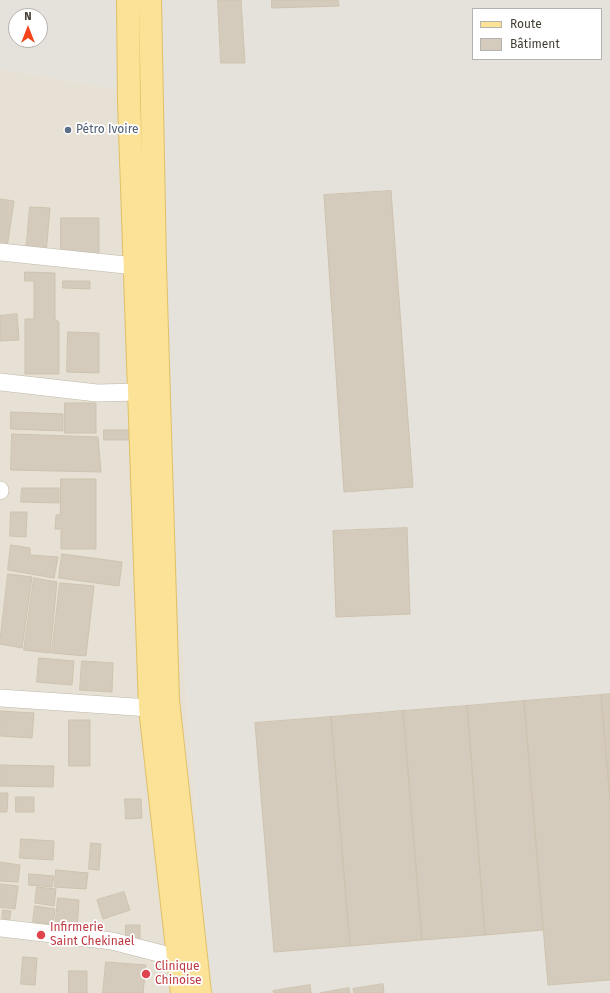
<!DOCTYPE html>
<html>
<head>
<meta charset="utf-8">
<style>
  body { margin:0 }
  #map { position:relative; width:610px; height:993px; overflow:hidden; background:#f3efe6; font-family:"Fira Sans",sans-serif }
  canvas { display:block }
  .legend { position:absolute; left:472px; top:8px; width:130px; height:52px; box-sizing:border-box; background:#fff; border:1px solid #b5b3af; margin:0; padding:5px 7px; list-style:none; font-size:12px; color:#454036 }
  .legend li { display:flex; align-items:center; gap:8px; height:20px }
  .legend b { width:20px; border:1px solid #b5b3af }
  .north { position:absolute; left:8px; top:8px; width:40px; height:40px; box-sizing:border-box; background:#fff; border:1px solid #b5b3af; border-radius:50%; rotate:0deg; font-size:11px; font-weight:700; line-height:16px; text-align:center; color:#454036 }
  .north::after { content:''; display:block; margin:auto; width:14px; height:18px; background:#f3441c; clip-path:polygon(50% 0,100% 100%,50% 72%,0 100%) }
</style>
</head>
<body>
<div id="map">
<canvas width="610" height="993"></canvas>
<ul class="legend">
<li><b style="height:5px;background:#fbe297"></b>Route</li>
<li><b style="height:11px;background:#d4cbbc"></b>Bâtiment</li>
</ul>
<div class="north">N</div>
</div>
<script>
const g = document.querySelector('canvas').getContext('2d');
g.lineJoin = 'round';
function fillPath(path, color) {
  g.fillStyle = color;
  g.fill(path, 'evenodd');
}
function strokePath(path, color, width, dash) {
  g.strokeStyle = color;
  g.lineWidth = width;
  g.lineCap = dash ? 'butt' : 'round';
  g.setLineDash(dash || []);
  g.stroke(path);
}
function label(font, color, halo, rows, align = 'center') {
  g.font = font + ' "Fira Sans",sans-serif';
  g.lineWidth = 3.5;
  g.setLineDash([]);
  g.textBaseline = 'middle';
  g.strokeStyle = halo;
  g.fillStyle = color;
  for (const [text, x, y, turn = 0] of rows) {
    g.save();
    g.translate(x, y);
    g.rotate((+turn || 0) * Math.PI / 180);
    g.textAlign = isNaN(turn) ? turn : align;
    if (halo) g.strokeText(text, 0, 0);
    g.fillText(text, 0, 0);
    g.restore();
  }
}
fillPath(new Path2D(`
  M0 69 140 93 210 993H0Z`), '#e6e1d4');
fillPath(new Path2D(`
  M0 0H610V993H210L140 93 0 69ZM473 9H601V59H473ZM16 16H40V40H16Z`), '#e5e1db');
const building = new Path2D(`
  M218 0H241L245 63H221Z
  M272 0H338L339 6 272 8Z
  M391 191 413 487 344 492 324 195Z
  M0 199 14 201 7 248 0 247Z
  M30 207 50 208 46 254 26 253Z
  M61 218H99V258H61Z
  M25 272 55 273V319L59 322V374H25V319H34V281H25Z
  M63 281H90V289L63 288Z
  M17 314 19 340 0 341V316Z
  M68 332 99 333V373L67 372Z
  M65 403H96V433H65Z
  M11 412 63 414V431L11 429Z
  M104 430H133V440H104Z
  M12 434 98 437 101 472 11 470Z
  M61 479H96V549H61V529H55L56 515H60Z
  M22 488H59V503L21 502Z
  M11 512H27L26 537 10 536Z
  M407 528 410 614 336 617 333 531Z
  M11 545 30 548V555L58 557 54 578 8 570Z
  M62 554 122 562 119 586 59 578Z
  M8 574 32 577 22 648 0 644Z
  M34 578 57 582 50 653 24 650Z
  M60 583 94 586 86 656 52 653Z
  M39 658 74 661 72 685 37 682Z
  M82 661 113 663 112 692 80 690Z
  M610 694V800L601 695Z
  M601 695 610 800V980L548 985 524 701Z
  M524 701 543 930 485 935 467 706Z
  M467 706 485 935 422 940 403 711Z
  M0 711 34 713 32 738 0 736Z
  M403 711 422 940 350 946 331 717Z
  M331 717 350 946 274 952 255 723Z
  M69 720H90V766H69Z
  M0 765 54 766 53 787 0 786Z
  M0 793H8L7 812H0Z
  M16 797H34V812H16Z
  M125 799H141L142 818 126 819Z
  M21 839 54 841 53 860 20 858Z
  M91 843 101 844 99 870 89 869Z
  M0 862 20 865 18 882 0 881Z
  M56 870 88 873 86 889 55 887Z
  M29 874 54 876 52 887 29 885Z
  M0 884 18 886 15 909 0 907Z
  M37 887 56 889 54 906 35 903Z
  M124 892 130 910 103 919 97 900Z
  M58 898 79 900 77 931 55 929Z
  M35 906 55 909 53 924 33 922Z
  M3 910 11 911 9 924 2 923Z
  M126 925H140V942H126Z
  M23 957 37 958 35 985 21 984Z
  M106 962 146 965 143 993H103Z
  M69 971H87V993H69Z
  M383 984 384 993H354L353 989Z
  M310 985 311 993H274L273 991Z
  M349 988 350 993H320Z`);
fillPath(building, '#d4cbbc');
strokePath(building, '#cec3af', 1);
const minor = new Path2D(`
  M0 252 135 266
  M0 382 97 393 140 392
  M0 490V491
  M0 698 150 708
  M0 928 112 941 178 958`);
const primary = new Path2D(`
  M128 0 129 101 150 708 182 993
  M150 0 155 265 168 700 200 993`);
strokePath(minor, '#beb7a9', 18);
strokePath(primary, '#e0c067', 24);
strokePath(minor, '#fff', 17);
strokePath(primary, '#fbe297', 22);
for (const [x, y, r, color] of [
  [68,130,4,"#5c6f8a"],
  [41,935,5,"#e0444e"],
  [146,974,5,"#e0444e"]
]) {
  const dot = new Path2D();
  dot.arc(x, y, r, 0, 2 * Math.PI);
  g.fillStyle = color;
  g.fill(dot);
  strokePath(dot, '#fff', 1.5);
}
label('12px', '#4e5e75', '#fff', [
  ["Pétro Ivoire",76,130]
], 'left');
label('12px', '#be3a42', '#fff', [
  ["Infirmerie",50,928],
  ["Saint Chekinael",50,942],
  ["Clinique",155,967],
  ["Chinoise",155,981]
], 'left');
</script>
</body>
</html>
